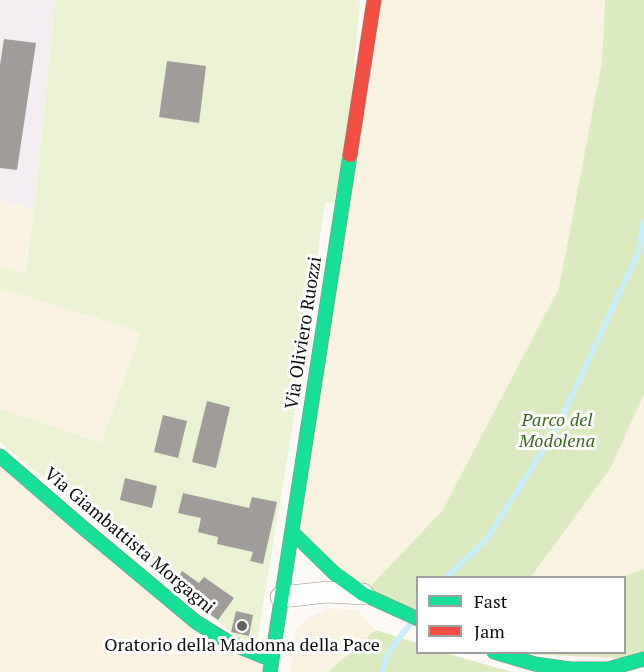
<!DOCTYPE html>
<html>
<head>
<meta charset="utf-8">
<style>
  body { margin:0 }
  #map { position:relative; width:644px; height:672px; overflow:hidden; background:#fcf9f4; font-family:"PT Serif",serif }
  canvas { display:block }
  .legend { position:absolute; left:416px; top:576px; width:210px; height:78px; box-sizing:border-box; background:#fff; border:2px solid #9f9f9f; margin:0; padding:8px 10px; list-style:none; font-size:18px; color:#0f0f0f }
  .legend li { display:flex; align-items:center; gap:12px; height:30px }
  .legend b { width:30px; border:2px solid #9f9f9f }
</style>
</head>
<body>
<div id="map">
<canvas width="644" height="672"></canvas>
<ul class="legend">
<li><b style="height:8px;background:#16e098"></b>Fast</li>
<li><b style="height:8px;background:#f24e42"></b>Jam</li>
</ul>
</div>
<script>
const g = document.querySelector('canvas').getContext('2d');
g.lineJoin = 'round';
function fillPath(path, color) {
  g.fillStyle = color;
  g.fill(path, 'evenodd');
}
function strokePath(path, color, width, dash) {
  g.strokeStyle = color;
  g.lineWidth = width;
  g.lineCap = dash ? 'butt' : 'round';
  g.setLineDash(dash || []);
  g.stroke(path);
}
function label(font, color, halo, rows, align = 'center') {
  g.font = font + ' "PT Serif",serif';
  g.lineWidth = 6;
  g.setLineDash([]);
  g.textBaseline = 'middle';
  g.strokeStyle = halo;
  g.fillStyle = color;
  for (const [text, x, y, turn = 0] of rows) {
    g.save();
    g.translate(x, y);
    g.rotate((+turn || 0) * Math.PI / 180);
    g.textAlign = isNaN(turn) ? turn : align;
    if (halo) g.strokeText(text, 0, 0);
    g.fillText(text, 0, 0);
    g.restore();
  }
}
fillPath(new Path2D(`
  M0 0H55L34 209 0 201Z`), '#f3edf1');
fillPath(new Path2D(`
  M374 0H605L602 62 559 288 442 511 363 594 292 532Z
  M0 201 34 209 24 273 0 268Z
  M0 288 141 332 101 444 0 409Z
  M644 394V569L620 577 531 578 610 469Z
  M0 456 270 672H0Z
  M332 608 357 610 376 630 328 672H290L296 628 313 615Z`), '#f9f2e0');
fillPath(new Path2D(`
  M55 0H360L342 204 325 202 300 382 257 642H243L0 442V409L101 443 141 332 0 288V268L25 273 34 209Z`), '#eaf2d3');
fillPath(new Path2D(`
  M605 0H644V394L610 469 531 577 418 578 417 620 363 594 442 511 559 288 602 62Z
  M644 569V659L494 653 624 652V578L620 577Z
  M376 630 417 643 418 652 445 653 512 672H328Z`), '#dceac0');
strokePath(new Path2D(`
  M446 578 487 539 559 424 638 253 644 222
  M382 672 388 653 410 624`), '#c9eef8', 6);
fillPath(new Path2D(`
  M4 39 36 43 17 170 0 168V65Z
  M167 61 206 66 199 123 159 117Z
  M207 401 230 407 216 468 192 462Z
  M163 415 187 421 178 458 154 452Z
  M125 478 157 486 152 508 120 500Z
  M183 493 249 508 252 497 277 502 263 564 250 561 253 552 217 544 218 537 198 532 201 518 178 513Z
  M182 571 199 583 204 577 234 598 218 620 173 588Z
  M236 611 253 615 249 636 231 632Z`), '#9f9c99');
const street = new Path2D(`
  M281 597 328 592 363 594`);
const fast = new Path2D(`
  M0 456 81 526 196 622 230 643 272 660
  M292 532 334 573 363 594 418 619
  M494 652 535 664 570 669H608L644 659
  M270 672 350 155`);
const jam = new Path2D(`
  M350 155 374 0`);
strokePath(street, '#969492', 22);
strokePath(fast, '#8c8b89', 15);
strokePath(jam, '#8c8b89', 15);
strokePath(street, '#fffefd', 21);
strokePath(fast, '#16e098', 14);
strokePath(jam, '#f24e42', 14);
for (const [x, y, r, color] of [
  [242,626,6,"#62615f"]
]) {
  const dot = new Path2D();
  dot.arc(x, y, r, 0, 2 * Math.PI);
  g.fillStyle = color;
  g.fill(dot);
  strokePath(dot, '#fff', 2);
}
label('18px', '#0f0f0f', '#fff', [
  ["Via Oliviero Ruozzi",304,333,-81],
  ["Via Giambattista Morgagni",129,541,40]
]);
label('italic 18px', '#396a1b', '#fff', [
  ["Parco del",557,421],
  ["Modolena",557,442]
]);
label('18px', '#0f0f0f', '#fff', [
  ["Oratorio della Madonna della Pace",242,646]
]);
</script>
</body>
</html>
